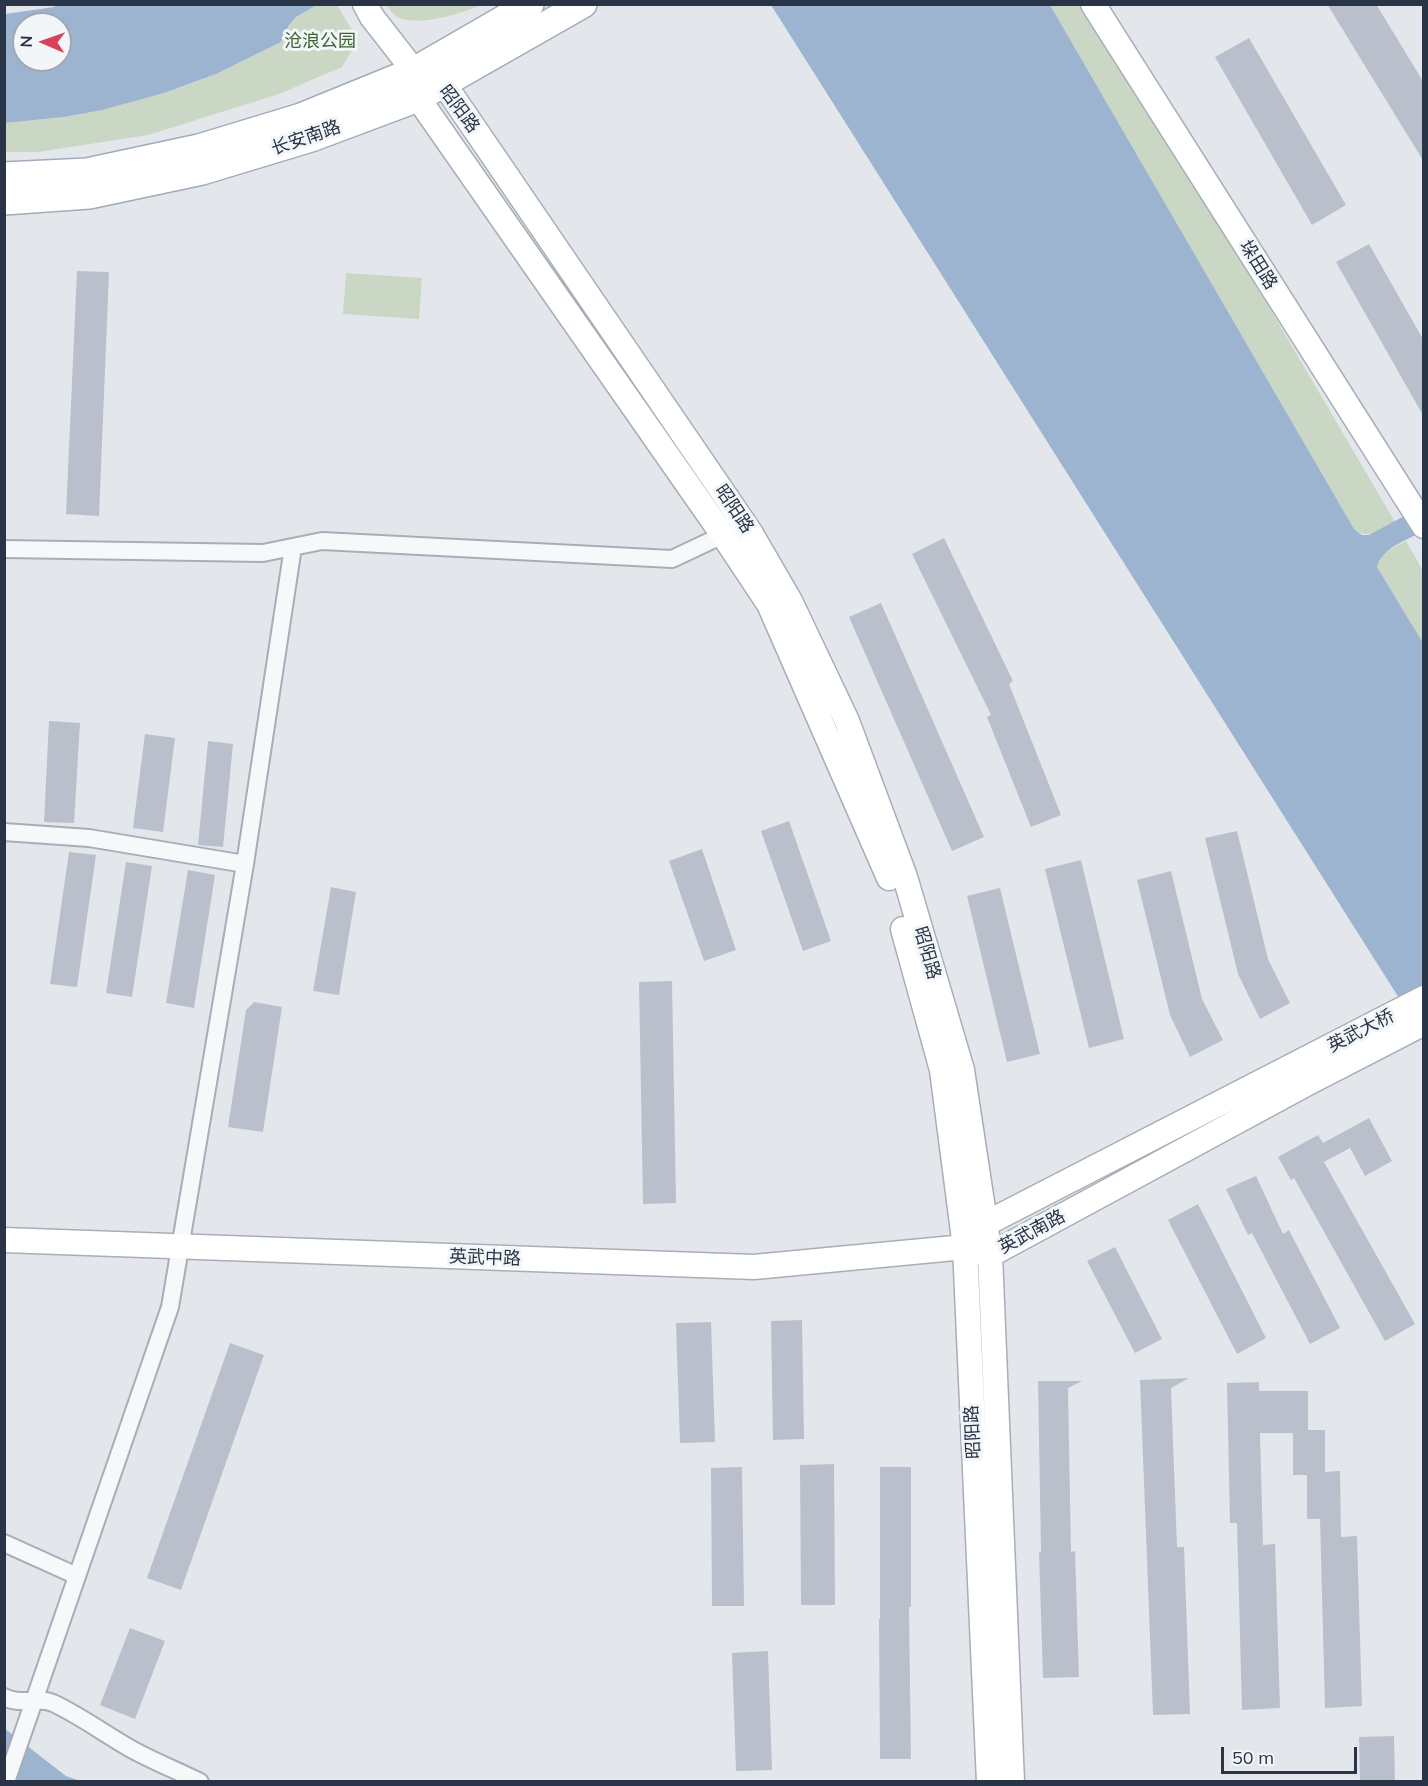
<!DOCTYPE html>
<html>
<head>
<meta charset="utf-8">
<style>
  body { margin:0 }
  #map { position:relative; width:1428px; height:1786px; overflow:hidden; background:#e3e7ec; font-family:Mulish,sans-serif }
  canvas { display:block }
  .frame { position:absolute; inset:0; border:6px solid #293446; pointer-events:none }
  .north { position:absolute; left:12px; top:12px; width:60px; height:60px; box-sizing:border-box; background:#f3f6f9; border:2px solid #a2a8b1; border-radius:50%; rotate:272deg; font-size:16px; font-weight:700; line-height:24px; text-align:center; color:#293446 }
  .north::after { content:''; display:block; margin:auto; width:21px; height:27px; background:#da4057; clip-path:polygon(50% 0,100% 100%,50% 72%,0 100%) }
  .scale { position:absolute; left:1221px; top:1747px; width:136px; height:27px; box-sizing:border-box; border:3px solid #293446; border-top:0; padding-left:8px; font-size:18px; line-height:21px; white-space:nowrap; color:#293446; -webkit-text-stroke:4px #f3f6f9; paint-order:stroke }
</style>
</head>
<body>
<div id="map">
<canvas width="1428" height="1786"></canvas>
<div class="frame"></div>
<div class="north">N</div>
<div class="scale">50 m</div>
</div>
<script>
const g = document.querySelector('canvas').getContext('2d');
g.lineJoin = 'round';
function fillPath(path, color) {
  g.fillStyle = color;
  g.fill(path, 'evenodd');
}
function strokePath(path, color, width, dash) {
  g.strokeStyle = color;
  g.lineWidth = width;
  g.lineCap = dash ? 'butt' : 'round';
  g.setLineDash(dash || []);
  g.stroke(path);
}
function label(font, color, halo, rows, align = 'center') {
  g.font = font + ' Mulish,"Noto Sans SC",sans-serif';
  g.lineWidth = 6;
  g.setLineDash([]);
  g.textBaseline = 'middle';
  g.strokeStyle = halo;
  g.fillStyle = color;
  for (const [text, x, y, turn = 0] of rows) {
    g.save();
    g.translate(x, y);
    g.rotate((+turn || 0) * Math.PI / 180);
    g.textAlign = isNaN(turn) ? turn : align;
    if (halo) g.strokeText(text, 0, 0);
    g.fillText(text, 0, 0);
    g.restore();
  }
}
fillPath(new Path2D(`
  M317 5H337L358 40 342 67 279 94 148 135 38 152H5L4 123 64 117 101 110 164 93 216 74 281 42 289 25 296 17Z
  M387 5H480C463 14 413 28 396 16 392 14 389 8 387 5Z
  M1050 5H1092L1395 522C1379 530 1370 541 1354 529Z
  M346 273 422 278 419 319 343 314Z
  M1406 541 1423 571V643L1377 567C1380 552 1394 548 1406 541Z`), '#c9d7c4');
fillPath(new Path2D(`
  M59 4H317V5L296 17 289 25 281 42 216 74 164 93 102 110 64 117 5 123V14L54 7ZM24 24H60V60H24Z
  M771 5H1050L1354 529 1362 535H1369L1423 506V531C1408 540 1381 548 1377 567L1423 643V1036Z
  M4 1728 66 1776 80 1781H13L5 1777Z`), '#9cb4cf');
fillPath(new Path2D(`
  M1327 4H1376L1424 83V162Z
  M1249 38 1346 205 1312 225 1215 57Z
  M1369 244 1424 341V417L1336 262Z
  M77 271 109 272 99 516 66 514Z
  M944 538 1013 681 1009 684 1061 815 1031 827 987 717 991 715 912 554Z
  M881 603 984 837 952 851 849 617Z
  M49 721 80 723 74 823 44 822Z
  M145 734 175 738 163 832 133 828Z
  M208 741 233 744 223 847 198 845Z
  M789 821 831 941 803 951 761 831Z
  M1237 831 1268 959 1290 1003 1260 1019 1238 974 1205 838Z
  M702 849 736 950 704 961 669 861Z
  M69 852 96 855 77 987 50 984Z
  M1081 860 1124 1039 1089 1048 1045 869Z
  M126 862 152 866 132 997 106 993Z
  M188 870 215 875 194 1008 166 1003Z
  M1171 871 1202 999 1223 1040 1190 1057 1170 1015 1137 880Z
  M331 887 356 892 339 995 313 991Z
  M1000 888 1040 1054 1007 1062 967 896Z
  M672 981 676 1203 643 1204 639 982Z
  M254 1002 282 1007 263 1132 228 1127 246 1010Z
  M1369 1118 1392 1161 1365 1176 1350 1148 1324 1162 1415 1324 1385 1341 1294 1178 1291 1180 1278 1157 1318 1135 1323 1143Z
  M1256 1176 1283 1234 1289 1230 1340 1328 1310 1344 1252 1233 1248 1235 1226 1189Z
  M1198 1204 1266 1338 1237 1354 1168 1220Z
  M1115 1247 1162 1339 1135 1353 1087 1261Z
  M802 1320 804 1439 773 1440 771 1321Z
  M711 1322 715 1442 680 1443 676 1323Z
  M230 1343 264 1355 181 1590 147 1578Z
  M1189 1378 1171 1388 1177 1547H1184L1190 1714 1153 1715 1140 1380Z
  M1038 1381H1082L1068 1388 1071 1552 1075 1551 1079 1677 1043 1678 1039 1552H1041Z
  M1259 1382V1391H1308V1430H1325V1472L1340 1471 1341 1537 1357 1536 1362 1706 1325 1708 1320 1519H1307V1475H1293V1433H1260L1263 1545 1275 1544 1280 1708 1242 1710 1237 1523H1230L1227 1383Z
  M834 1464 835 1605H801L800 1465Z
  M742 1467 744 1606H712L711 1468Z
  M880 1467H911V1607H909L911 1759H880L879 1619H880Z
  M130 1628 165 1641 135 1719 100 1705Z
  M768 1651 772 1770 736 1771 732 1653Z
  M1394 1736 1395 1782H1360L1359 1737Z`), '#bac0cb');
const street = new Path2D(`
  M4 549 263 553 322 541 672 559 723 535
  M4 832 89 838 245 864
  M4 1543 77 1576
  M4 1697C20 1706 37 1696 53 1703 81 1716 106 1735 133 1750 155 1762 178 1771 200 1782
  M6 1782 170 1307 245 864 293 547`);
const secondary = new Path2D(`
  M365 4 372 17 414 71 444 84 750 532 790 601 847 721 905 877 962 1070 990 1255 1012 1782
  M1093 4 1424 526
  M416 79 418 98 723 535 769 604 889 878
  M903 929 942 1070 965 1247 989 1782
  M976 1234 985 1224 1424 998
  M4 1240 754 1267 965 1247 990 1255 1308 1083 1424 1023`);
const primary = new Path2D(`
  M4 176 87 172 199 148 301 117 414 71 530 4
  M4 201 89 195 202 171 311 138 418 98 583 4`);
strokePath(street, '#a7aeb7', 20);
strokePath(secondary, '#a7aeb7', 27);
strokePath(primary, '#a1abb9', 30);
strokePath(street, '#f7f8fa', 16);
strokePath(secondary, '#fff', 24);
strokePath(primary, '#fff', 27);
label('18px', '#3e6335', '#f3f6f9', [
  ["沧浪公园",320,42]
]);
label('18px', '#293446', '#f3f6f9', [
  ["昭阳路",459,109,53],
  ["长安南路",306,138,-19],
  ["垛田路",1258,265,58],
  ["昭阳路",734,509,56],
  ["昭阳路",927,953,74],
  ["英武大桥",1361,1031,-27],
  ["英武南路",1032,1232,-28],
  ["英武中路",485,1258,2],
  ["昭阳路",973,1432,-93]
]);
</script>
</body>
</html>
